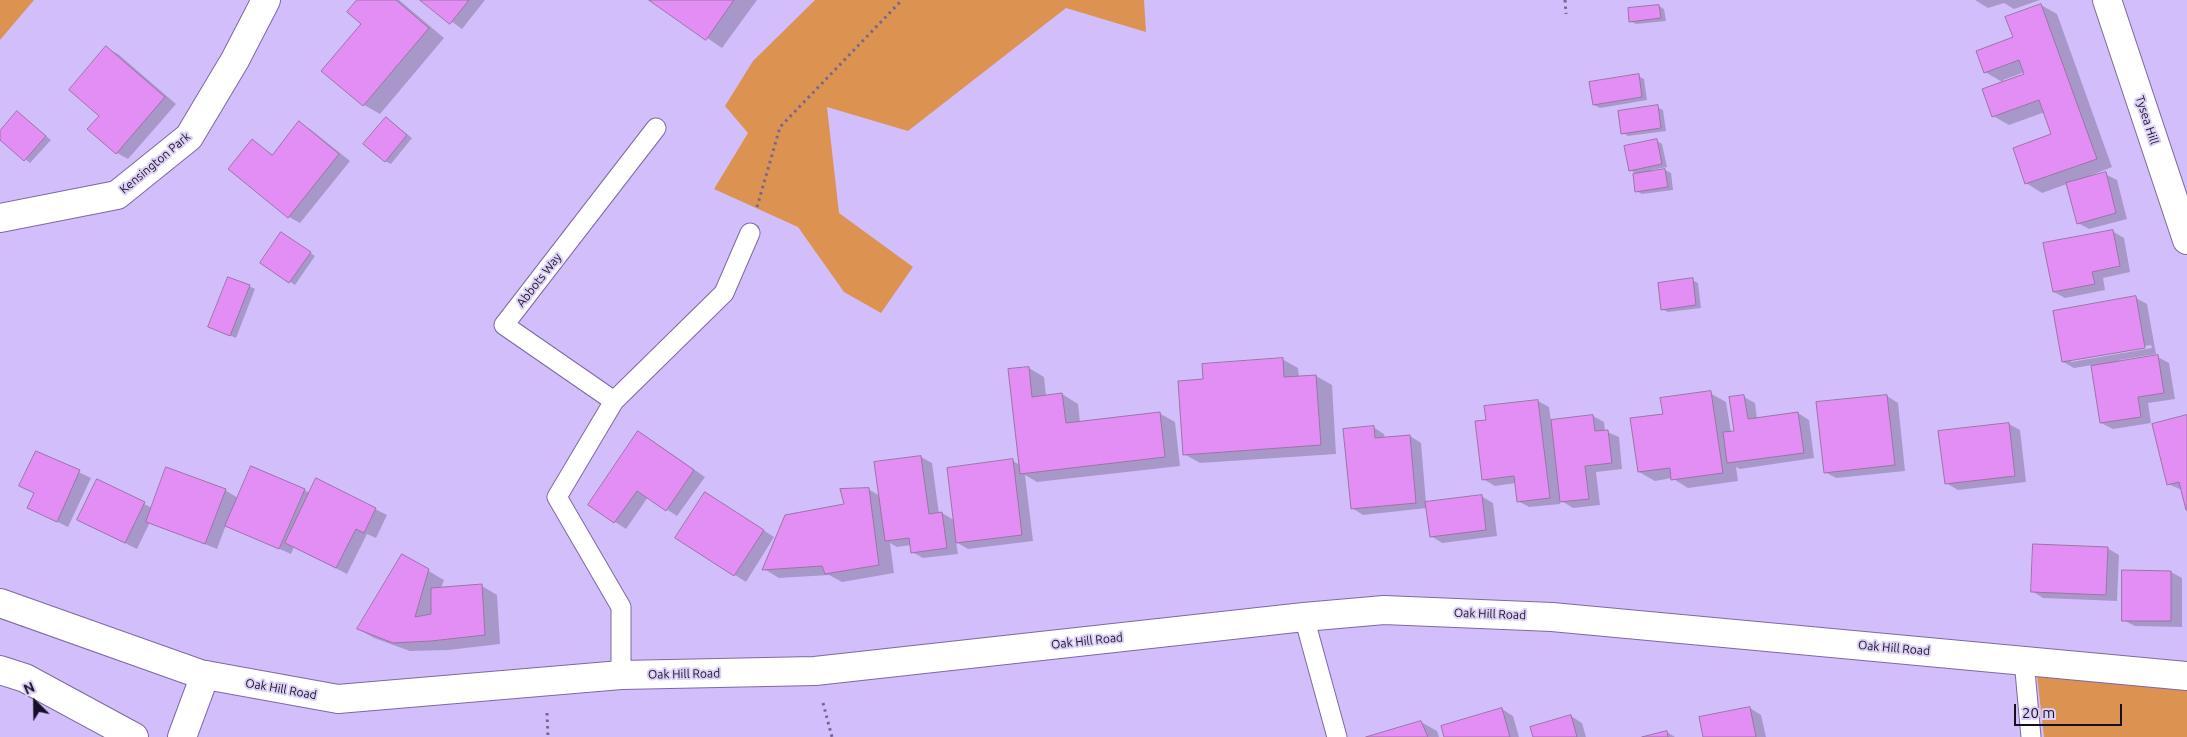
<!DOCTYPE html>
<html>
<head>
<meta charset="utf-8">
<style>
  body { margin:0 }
  #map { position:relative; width:2187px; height:737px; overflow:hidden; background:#d3befc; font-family:Ubuntu,sans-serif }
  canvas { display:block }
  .north { position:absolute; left:10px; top:677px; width:50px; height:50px; -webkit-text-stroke:4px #dcd0f6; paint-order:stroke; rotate:337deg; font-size:14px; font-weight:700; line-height:20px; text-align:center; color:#170f25 }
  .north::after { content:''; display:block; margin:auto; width:18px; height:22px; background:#170f25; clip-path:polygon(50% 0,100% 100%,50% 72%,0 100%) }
  .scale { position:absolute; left:2014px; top:704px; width:108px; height:22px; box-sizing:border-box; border:2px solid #170f25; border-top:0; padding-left:6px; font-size:15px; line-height:18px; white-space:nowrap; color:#170f25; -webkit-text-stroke:4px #dcd0f6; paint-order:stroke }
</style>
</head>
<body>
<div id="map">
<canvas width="2187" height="737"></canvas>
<div class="north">N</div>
<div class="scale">20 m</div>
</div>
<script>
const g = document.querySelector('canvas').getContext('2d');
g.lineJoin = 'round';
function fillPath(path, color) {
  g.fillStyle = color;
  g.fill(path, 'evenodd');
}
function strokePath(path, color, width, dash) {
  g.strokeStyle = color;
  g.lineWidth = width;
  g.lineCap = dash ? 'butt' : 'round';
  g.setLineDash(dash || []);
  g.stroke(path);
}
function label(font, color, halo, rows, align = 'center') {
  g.font = font + ' Ubuntu,sans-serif';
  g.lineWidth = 4;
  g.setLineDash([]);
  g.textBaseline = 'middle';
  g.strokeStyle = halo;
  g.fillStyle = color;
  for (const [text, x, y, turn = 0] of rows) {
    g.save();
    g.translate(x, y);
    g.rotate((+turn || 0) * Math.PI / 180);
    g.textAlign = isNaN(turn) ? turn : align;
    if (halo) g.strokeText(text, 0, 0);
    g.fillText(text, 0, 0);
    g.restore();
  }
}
fillPath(new Path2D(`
  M0 0H34L0 40Z
  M815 0H1144L1146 32 1066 8 908 131 827 107 839 213 913 267 881 313 844 292 798 227 714 189 748 133 725 106 753 61Z
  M2034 649 2187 665V737H2044Z`), '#dc9251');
fillPath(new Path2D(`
  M359 0H399L444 38 380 114 364 105 323 71 363 24Z
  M422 0H485L462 29Z
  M651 0H757L722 48Z
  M1975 0H2040L2014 9 2004 3 1988 8Z
  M2041 5 2057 14 2112 167 2087 177V178L2105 174 2117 180 2127 219 2089 229 2078 223 2067 184 2042 193 2026 183 2053 134 2045 112 2009 125 1993 116 2004 83 1985 72ZM2025 72V75L2004 82 2003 80Z
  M1659 6 1664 9 1666 21 1636 24 1630 21Z
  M106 48 118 54 176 104 128 159 117 153 89 129 100 115Z
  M1638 76 1644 79 1647 100 1600 108 1594 105Z
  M1657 107 1663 110 1666 131 1628 136 1623 133Z
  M18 113 51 140 30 163 0 139V133Z
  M386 118 412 138 391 164 385 161Z
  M299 123 310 129 350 161 300 223 289 217 252 141 273 155Z
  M1657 141 1662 144 1667 167 1651 170 1652 172 1665 170 1671 173 1673 190 1642 194 1636 191 1638 175 1630 170Z
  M2112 231 2124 238 2130 272 2103 278 2105 290 2065 298 2054 292Z
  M287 237 315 256 295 285 262 263Z
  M1692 280 1698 283 1701 308 1668 312 1662 309Z
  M249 286 255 289 236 338 215 329Z
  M2136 298 2147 304 2156 354 2119 360 2120 363 2158 357 2169 363 2175 399 2148 403 2151 423 2113 429 2101 423 2092 365 2074 368 2063 362ZM2151 345 2152 348 2071 362V359Z
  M1282 359 1298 368 1299 377 1316 376 1332 385 1336 454 1200 463 1184 454 1204 380Z
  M1029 368 1044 377 1046 396 1062 394 1078 404 1080 422 1159 413 1175 422 1180 466 1037 482 1025 475 1033 541 968 549 956 542 958 554 923 558 912 552 911 545 897 547 890 543 894 573 842 582 829 575 779 578 764 569 868 489 880 496 921 457 932 463 939 514 942 513 954 520 1013 461 1020 465Z
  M1710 393 1726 402 1731 432H1735L1744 397 1755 403 1757 419 1798 413 1809 420 1814 458 1740 469 1736 467 1738 481 1688 488 1672 478 1655 481 1639 472 1664 415Z
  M1887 396 1898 403 1905 471 1836 478 1825 472Z
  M1538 401 1549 407 1551 421 1593 416 1604 422 1605 431 1619 437 1622 469 1596 472 1600 505 1573 508 1560 500V504L1529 507 1518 501 1516 483 1495 486 1483 479 1488 421Z
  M2187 417V508L2182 490 2168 484Z
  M2009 424 2020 430 2026 482 1958 490 1946 483Z
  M1373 427 1384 434 1385 439 1410 436 1421 443 1426 503 1481 496 1493 503 1497 536 1442 543 1431 536 1427 508 1363 515 1352 508Z
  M650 439 705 477 677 516 648 497 626 529 589 505Z
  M36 452 91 478 68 527 29 508 35 494Z
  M97 480 152 508 225 490 238 498 304 490 310 493 317 480 387 515 376 538 367 534 347 574 294 547 291 554 226 525 217 549 150 522 137 549 90 526Z
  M716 500 774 537 746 582 677 538Z
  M2107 548 2119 555 2117 601 2043 598 2032 591Z
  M403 556 444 580 441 588 482 586 497 595 500 644 448 650 410 651 374 638 358 629Z
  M2171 572 2182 578V627L2135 626 2123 620Z
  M1750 708 1761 715 1766 737H1704Z
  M1502 709 1513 716 1519 737H1445Z
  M1571 716 1582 723 1586 737H1534Z
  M1421 722 1437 731 1439 737H1371Z
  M1667 732 1675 737H1647Z`), '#0003');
const building = new Path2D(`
  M357 0H396L429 28 363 106 321 71 361 24 347 12Z
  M420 0H469L450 24Z
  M649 0H734L706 40Z
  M2041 4 2097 159 2025 184 2013 148 2051 134 2039 100 1992 117 1982 89 2024 74 2019 60 1984 73 1976 51 2013 37 2005 17Z
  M1659 5 1661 18 1629 22 1628 8Z
  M106 46 165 97 116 154 87 129 99 116 69 90Z
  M1639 74 1642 97 1593 105 1589 82Z
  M1658 105 1661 128 1621 134 1618 111Z
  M17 111 46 136 24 161 0 140V131Z
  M386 117 407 135 385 162 363 144Z
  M299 121 339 154 288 218 228 169 252 139 272 155Z
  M1657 139 1662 164 1629 171 1624 146Z
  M1665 169 1668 187 1635 192 1633 174Z
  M2106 172 2116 213 2077 224 2066 183Z
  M2113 230 2120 266 2092 272 2095 284 2053 292 2043 243Z
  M281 232 311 252 289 283 260 263Z
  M228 277 250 285 230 336 208 327Z
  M1693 278 1696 305 1661 310 1658 283Z
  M2136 296 2145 348 2062 362 2053 311Z
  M2158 355 2164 393 2138 397 2141 417 2100 423 2091 366Z
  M1283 358 1284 377 1316 375 1321 445 1183 455 1178 381 1203 379 1202 364Z
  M1029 367 1032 397 1062 393 1066 423 1160 412 1165 457 1020 474 1008 369Z
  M1711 391 1723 473 1671 480 1670 468 1638 472 1630 418 1663 414 1660 398Z
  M1744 395 1748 419 1798 412 1804 453 1727 463 1723 432 1734 431 1729 397Z
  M1887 395 1895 465 1824 473 1816 402Z
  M1538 400 1550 498 1517 502 1514 476 1482 480 1475 421 1486 420 1484 406Z
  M1593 415 1595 431 1608 430 1612 463 1585 466 1589 499 1560 502 1551 420Z
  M2187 415V510H2186L2179 482 2167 485 2152 424Z
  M2009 423 2015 476 1945 484 1938 431Z
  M1374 426 1375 438 1410 435 1416 503 1351 509 1343 429Z
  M638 431 694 470 666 511 637 491 614 523 588 505Z
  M36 451 80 470 57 522 27 508 34 493 19 486Z
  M921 456 929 514 942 512 947 548 911 553 909 538 885 541 874 462Z
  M1013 459 1022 535 956 543 947 468Z
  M251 466 305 489 279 549 225 526Z
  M166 467 226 489 205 544 146 522Z
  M316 478 376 508 364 533 356 529 336 568 285 543Z
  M97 479 145 502 125 543 77 520Z
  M869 488 879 565 825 574 822 566 762 570 785 515 844 504 840 489Z
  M705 492 764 530 734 576 675 538Z
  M1482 495 1486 530 1430 537 1425 502Z
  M2033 544 2108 547 2106 595 2031 592Z
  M402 554 429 569 415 617 431 614V588L482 584 485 635 431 641 393 643 357 629Z
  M2122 570 2171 571V621H2122Z
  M1750 707 1756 737H1703L1699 717Z
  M1502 708 1510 737H1444L1441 726Z
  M1571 715 1577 737H1533L1530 727Z
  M1421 721 1428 737H1366Z
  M1667 731 1668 737H1642Z`);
fillPath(building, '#e38ef5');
strokePath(building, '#9c73a5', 1);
const lane = new Path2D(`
  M614 401 504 325 656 128
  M1304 617 1337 737
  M2024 660 2031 737
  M621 675V607L557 497 614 401 724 293 750 233`);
const street = new Path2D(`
  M0 218 117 195 189 137 235 60 266 0
  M0 670 25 678 134 737
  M182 737 205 675`);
const secondary = new Path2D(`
  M2107 0 2187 240
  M0 603 200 674 338 699 621 675 815 671 1304 617 1384 610 1552 617 2187 676`);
strokePath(lane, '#7d69a1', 21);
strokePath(street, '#7d69a1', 30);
strokePath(secondary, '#7d69a1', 30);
strokePath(new Path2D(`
  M1565 0 1566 14
  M757 207 780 127 902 0
  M823 703 832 737
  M547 713 548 737`), '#756791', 3, [2.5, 4]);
strokePath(lane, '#fff', 19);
strokePath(street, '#fff', 28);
strokePath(secondary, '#fff', 28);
label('12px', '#170f25', '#dcd0f6', [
  ["Tysea Hill",2147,120,72],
  ["Kensington Park",155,163,-40],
  ["Abbots Way",539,280,-52],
  ["Oak Hill Road",1490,614,2],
  ["Oak Hill Road",1087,641,-6],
  ["Oak Hill Road",1894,648,5],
  ["Oak Hill Road",684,674,-1],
  ["Oak Hill Road",281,689,10]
]);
</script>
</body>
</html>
